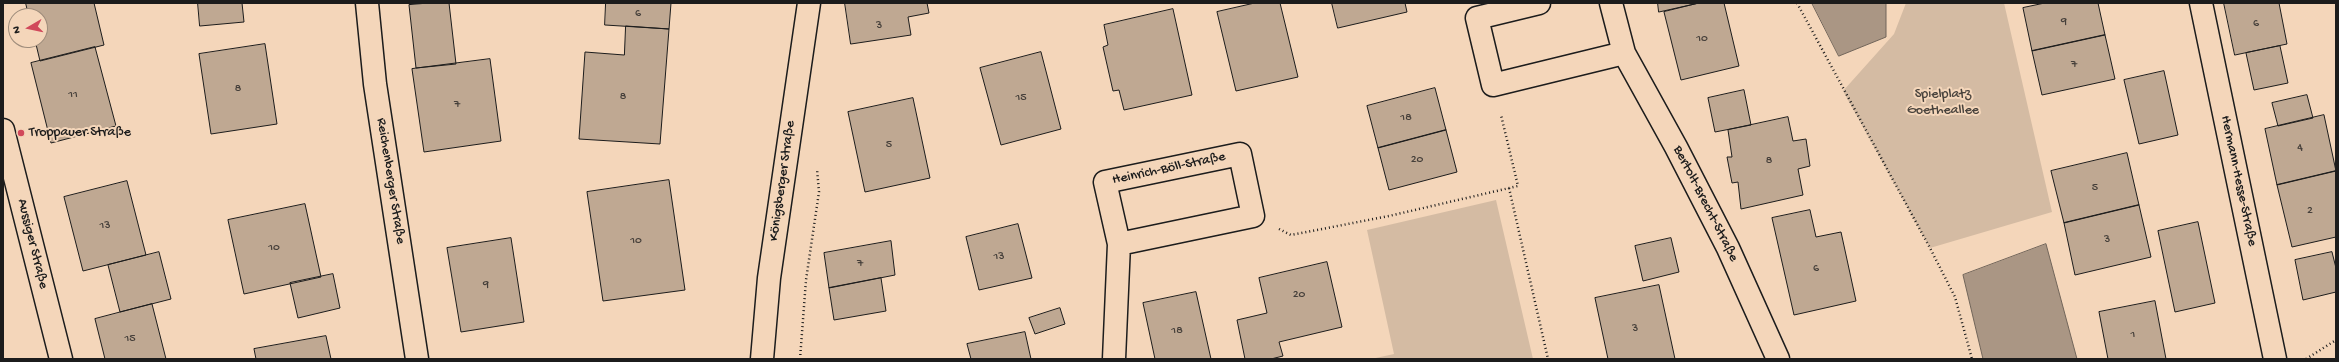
<!DOCTYPE html>
<html>
<head>
<meta charset="utf-8">
<style>
  body { margin:0 }
  #map { position:relative; width:2339px; height:362px; overflow:hidden; background:#f4d6ba; font-family:"Gochi Hand",sans-serif }
  canvas { display:block }
  .frame { position:absolute; inset:0; border:4px solid #1c1c1c; pointer-events:none }
  .north { position:absolute; left:8px; top:8px; width:40px; height:40px; box-sizing:border-box; background:#f4d6ba; border:1px solid #9e8c7b; border-radius:50%; rotate:261deg; font-size:11px; font-weight:700; line-height:16px; text-align:center; color:#1c1c1c }
  .north::after { content:''; display:block; margin:auto; width:14px; height:18px; background:#d1495b; clip-path:polygon(50% 0,100% 100%,50% 72%,0 100%) }
</style>
</head>
<body>
<div id="map">
<canvas width="2339" height="362"></canvas>
<div class="frame"></div>
<div class="north">N</div>
</div>
<script>
const g = document.querySelector('canvas').getContext('2d');
g.lineJoin = 'round';
function fillPath(path, color) {
  g.fillStyle = color;
  g.fill(path, 'evenodd');
}
function strokePath(path, color, width, dash) {
  g.strokeStyle = color;
  g.lineWidth = width;
  g.lineCap = dash ? 'butt' : 'round';
  g.setLineDash(dash || []);
  g.stroke(path);
}
function label(font, color, halo, rows, align = 'center') {
  g.font = font + ' "Gochi Hand",sans-serif';
  g.lineWidth = 4;
  g.setLineDash([]);
  g.textBaseline = 'middle';
  g.strokeStyle = halo;
  g.fillStyle = color;
  for (const [text, x, y, turn = 0] of rows) {
    g.save();
    g.translate(x, y);
    g.rotate((+turn || 0) * Math.PI / 180);
    g.textAlign = isNaN(turn) ? turn : align;
    if (halo) g.strokeText(text, 0, 0);
    g.fillText(text, 0, 0);
    g.restore();
  }
}
fillPath(new Path2D(`
  M1906 3H2004L2052 212 1930 248 1843 91 1894 34Z
  M1496 200 1533 359H1371L1394 354 1367 230Z`), '#d4bba3');
const water = new Path2D(`
  M1812 3H1886V37L1839 56Z
  M2046 244 2077 359H1983L1963 275Z`);
fillPath(water, '#aa9684');
strokePath(water, '#71655a', 1);
const building = new Path2D(`
  M26 3H94L104 45 40 61 35 40H40V16H29Z
  M198 3H242L244 22 200 26Z
  M429 3H449L456 64 416 68 409 5Z
  M606 3H671L669 29 605 25Z
  M845 3H927L929 13 908 17 911 35 851 44Z
  M1255 3H1280L1298 77 1236 91 1217 12Z
  M1332 3H1405L1407 12 1338 28Z
  M1658 3H1699L1659 12Z
  M1699 3H1724L1739 66 1681 80 1664 12Z
  M2045 3H2098L2105 35 2032 51 2023 8Z
  M2224 3H2279L2287 44 2235 55Z
  M1173 9 1192 95 1124 110 1119 90 1113 91 1103 47 1108 45 1104 25Z
  M626 26 669 29 660 144 579 139 585 52 624 55Z
  M2105 35 2115 79 2042 95 2032 51Z
  M265 44 277 124 211 134 199 54Z
  M2280 46 2288 83 2254 90 2246 53Z
  M95 47 116 126 51 143 31 63Z
  M1041 52 1061 129 1001 145 980 68Z
  M490 59 501 141 424 152 412 69Z
  M2164 71 2178 135 2139 144 2124 80Z
  M1435 88 1446 130 1378 148 1367 106Z
  M1744 90 1751 125 1715 132 1708 98Z
  M2307 95 2313 118 2278 126 2272 103Z
  M913 98 930 178 865 192 848 112Z
  M2324 115 2336 171 2277 185 2265 129Z
  M1788 117 1793 141 1806 139 1810 166 1798 169 1803 195 1741 209 1738 182 1732 183 1727 157H1732L1728 130Z
  M1446 130 1457 172 1389 190 1378 148Z
  M2127 153 2139 205 2064 223 2051 171Z
  M2336 171V237L2292 247 2277 185Z
  M669 180 685 290 603 301 587 192Z
  M127 181 146 255 83 271 64 197Z
  M305 204 321 277 244 294 228 220Z
  M2139 205 2151 257 2075 275 2064 223Z
  M1810 210 1816 237 1841 232 1856 301 1794 315 1772 218Z
  M2198 222 2215 303 2175 312 2158 231Z
  M1018 224 1032 278 979 290 966 237Z
  M511 238 524 322 461 332 447 248Z
  M1671 238 1679 272 1643 281 1635 246Z
  M891 241 895 275 829 288 824 253Z
  M159 252 171 299 120 312 108 265Z
  M2332 252 2336 268V292L2303 300 2295 260Z
  M1327 262 1342 327 1279 342 1283 356 1271 359H1245L1237 320 1267 313 1259 278Z
  M333 274 340 308 298 318 290 283Z
  M881 278 886 311 834 320 829 288Z
  M1659 285 1675 359H1608L1595 298Z
  M1196 292 1211 359H1155L1143 303Z
  M2155 301 2166 359H2108L2099 312Z
  M152 304 166 359H105L95 319Z
  M1060 308 1065 324 1035 334 1029 318Z
  M1025 332 1031 359H971L967 344Z
  M326 336 331 359H256L254 349Z`);
fillPath(building, '#bfa892');
strokePath(building, '#1c1c1c', 1);
const minor = new Path2D(`
  M367 3 375 84 417 359
  M1539 3 1477 18 1493 85 1624 53
  M1611 3 1624 53 1676 147 1728 248 1778 359
  M2201 3 2275 359
  M3 130 61 359
  M762 359 769 278 809 3
  M1114 359 1119 244 1105 182 1240 154 1253 216 1119 244`);
strokePath(minor, '#1c1c1c', 25);
strokePath(new Path2D(`
  M1797 3 1930 248 1955 297 1972 359
  M1509 188 1548 359
  M1279 229 1291 235 1389 216 1518 186 1501 115
  M800 359 806 280 819 192 817 169
  M2306 359 2336 340`), '#1c1c1c', 2.5, [1, 3]);
strokePath(minor, '#f4d6ba', 22);
for (const [x, y, r, color] of [
  [21,133,4,"#d1495b"]
]) {
  const dot = new Path2D();
  dot.arc(x, y, r, 0, 2 * Math.PI);
  g.fillStyle = color;
  g.fill(dot);
  strokePath(dot, '#f4d6ba', 1.5);
}
label('12px', '#453f3a', null, [
  ["6",638,14],
  ["9",2064,22],
  ["6",2256,24],
  ["3",879,26],
  ["10",1702,39],
  ["7",2074,65],
  ["8",238,89],
  ["11",73,95],
  ["8",623,97],
  ["15",1021,98],
  ["7",457,105],
  ["18",1406,118],
  ["5",889,145],
  ["4",2300,148],
  ["20",1417,160],
  ["8",1769,161],
  ["5",2095,188],
  ["2",2310,211],
  ["13",105,226],
  ["3",2107,240],
  ["10",636,241],
  ["10",274,248],
  ["13",999,257],
  ["7",860,264],
  ["6",1816,269],
  ["9",486,285],
  ["20",1299,295],
  ["3",1635,329],
  ["18",1177,331],
  ["1",2133,335],
  ["15",130,339]
]);
label('14px', '#4a443e', '#f4d6ba', [
  ["Spielplatz",1943,95],
  ["Goetheallee",1943,111]
]);
label('14px', '#1c1c1c', '#f4d6ba', [
  ["Troppauer Straße",29,133]
], 'left');
label('14px', '#1c1c1c', '#f4d6ba', [
  ["Heinrich-Böll-Straße",1169,169,-12],
  ["Reichenberger Straße",390,181,81],
  ["Königsberger Straße",783,181,-82],
  ["Hermann-Hesse-Straße",2238,181,78],
  ["Bertolt-Brecht-Straße",1705,204,63],
  ["Aussiger Straße",32,244,76]
]);
</script>
</body>
</html>
